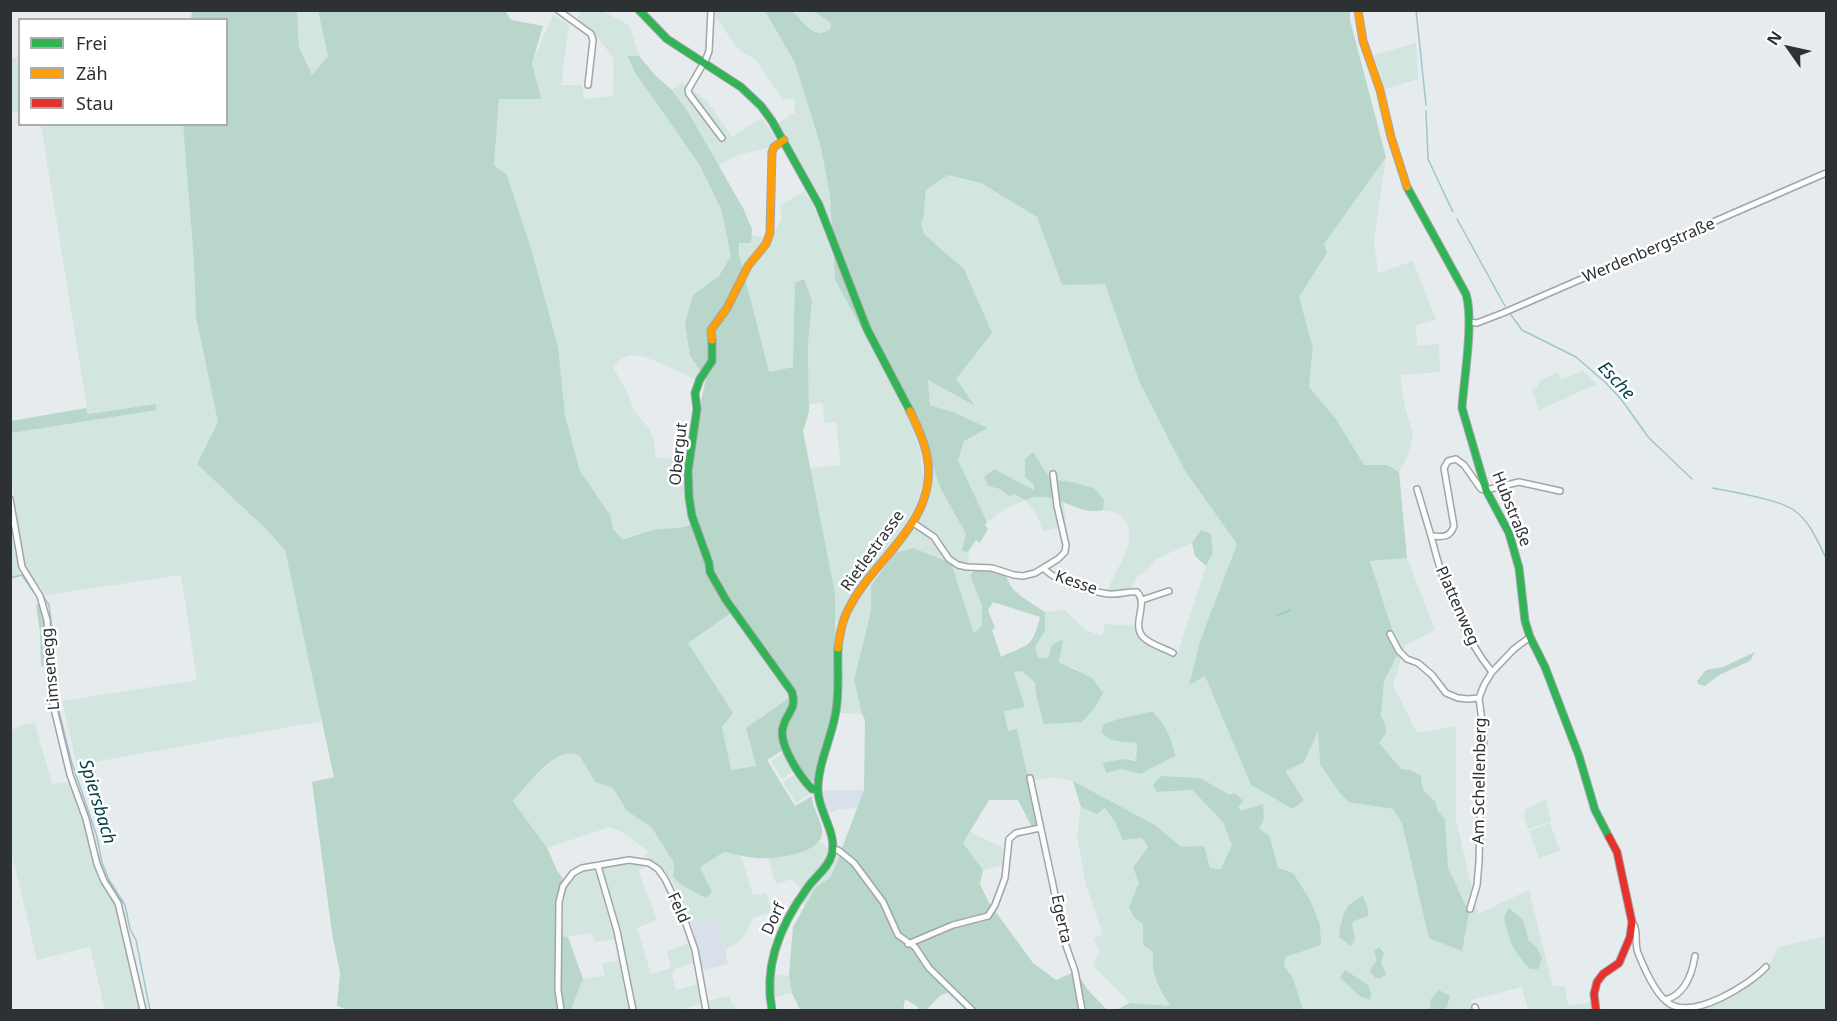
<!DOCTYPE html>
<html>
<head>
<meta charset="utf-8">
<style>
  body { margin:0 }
  #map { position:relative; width:1837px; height:1021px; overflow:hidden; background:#e6ebee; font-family:"Noto Sans",sans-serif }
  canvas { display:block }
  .frame { position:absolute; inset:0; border:12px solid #2e3134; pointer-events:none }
  .legend { position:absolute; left:18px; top:18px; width:210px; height:108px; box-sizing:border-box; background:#fff; border:2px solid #abadae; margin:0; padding:8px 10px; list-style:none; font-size:18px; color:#2e3134 }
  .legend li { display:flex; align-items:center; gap:12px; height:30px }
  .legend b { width:30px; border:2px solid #abadae }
  .north { position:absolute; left:1759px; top:18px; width:60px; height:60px; -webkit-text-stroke:4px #fff; paint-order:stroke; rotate:304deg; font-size:16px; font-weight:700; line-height:24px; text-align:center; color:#2e3134 }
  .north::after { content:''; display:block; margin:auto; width:21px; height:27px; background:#2e3134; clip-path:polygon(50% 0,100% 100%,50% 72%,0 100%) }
</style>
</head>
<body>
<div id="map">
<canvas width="1837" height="1021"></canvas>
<div class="frame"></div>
<ul class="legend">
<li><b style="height:8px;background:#30b455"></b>Frei</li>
<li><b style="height:8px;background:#ff9f0a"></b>Zäh</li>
<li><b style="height:8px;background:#e5322d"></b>Stau</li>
</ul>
<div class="north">N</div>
</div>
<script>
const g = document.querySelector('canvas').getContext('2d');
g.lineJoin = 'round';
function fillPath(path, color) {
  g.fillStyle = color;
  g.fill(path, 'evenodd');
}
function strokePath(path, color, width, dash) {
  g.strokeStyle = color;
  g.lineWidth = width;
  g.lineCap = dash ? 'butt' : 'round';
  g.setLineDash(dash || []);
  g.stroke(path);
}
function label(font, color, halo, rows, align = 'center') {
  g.font = font + ' "Noto Sans",sans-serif';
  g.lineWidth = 5;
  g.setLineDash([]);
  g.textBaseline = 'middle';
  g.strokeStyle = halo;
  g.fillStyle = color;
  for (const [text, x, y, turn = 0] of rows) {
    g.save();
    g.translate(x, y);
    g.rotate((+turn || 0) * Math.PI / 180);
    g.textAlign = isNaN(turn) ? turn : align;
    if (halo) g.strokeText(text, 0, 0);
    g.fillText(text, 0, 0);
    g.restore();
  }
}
fillPath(new Path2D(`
  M827 790H865L857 808 838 809 827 815 823 805 822 791Z
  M718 918 728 964 702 970 692 924Z`), '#d8e0e9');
fillPath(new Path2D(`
  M297 11H318L328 56 312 75 299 47Z
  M581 11H602L629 25 639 56 627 57 636 74 699 164 721 209 731 256 719 276 693 295 690 356 706 378 704 384C687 376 651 356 633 355 624 355 619 361 613 367L629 396 634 411 648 427 653 437 656 458 687 459C684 484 683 500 691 525L636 534 623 540 613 529 609 515 580 471 494 165 499 99 532 63 553 15 569 25 561 85H582L584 99 613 96 614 59 599 39 577 18Z
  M715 11H765L795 63 822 147 830 196 832 225 820 196 778 124 791 114H795L794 98 783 100 755 59 744 53 735 45 715 16Z
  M792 11H813L830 22 831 28C814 41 804 21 792 11Z
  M1416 43 1418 79 1385 89 1374 55Z
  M19 57V112L11 113V58Z
  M682 82 707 101 732 137 761 118 776 138 768 148 737 155 718 166 688 112 672 90Z
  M41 125H183L194 262 196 317 218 422 197 464 269 532 285 550 323 721 77 765 62 701 197 680 181 575 46 595 28 571 24 564 11 476 10 433 157 410 156 404 88 414Z
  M1386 157 1374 241 1378 273 1413 261 1436 320 1415 325 1418 346 1439 344 1440 372 1400 375 1405 407 1413 434 1408 455 1399 472 1387 465H1364L1336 419 1309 387 1313 348 1299 297 1327 253 1324 244Z
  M948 175 981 183 1037 217 1062 285 1105 283 1140 383 1185 471 1237 544 1200 641 1189 684 1205 676 1251 785 1285 771 1318 730 1320 764 1339 792 1350 802 1393 809 1402 823 1429 937 1469 912 1448 868 1445 820 1438 811 1435 801C1424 793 1419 781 1410 770L1401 769 1379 743 1385 724C1374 700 1388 673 1399 651L1370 561 1407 558 1435 630 1405 645 1393 685 1417 733 1456 726V820L1478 914 1529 890 1553 986H1565L1568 1006 1593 1002 1594 1010H1528L1522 987 1471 1000 1472 1010H1303L1293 978 1284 966 1285 956 1321 945 1278 868 1270 837 1241 812 1230 795 1200 778 1162 776 1157 792 1191 790 1223 822 1232 845 1221 869 1210 868 1155 825 1073 781 1055 777 1029 781 1017 730 1008 731 1004 710 1025 707 1014 672 1022 671 1035 683 1037 699 1077 669 1059 662 1062 640 1048 658H1038L1035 647 1045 631V612L1065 610 1085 630 1102 636 1105 624 1136 626C1139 645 1163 647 1176 658L1206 566 1213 553 1201 530 1192 543 1156 559 1147 570 1136 578 1131 588 1118 591 1108 590C1115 569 1143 536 1121 516 1117 512 1108 511 1103 510L1104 500 1072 482 1050 479 1033 453 1034 490 994 469 984 477 988 486 1000 489 1011 497 1014 494 1030 498 1051 496 1064 502 1066 526 1043 531 1036 513 1025 500 1006 508 987 522 958 460 964 441 988 428 953 412 930 405 928 380 973 405 956 379 964 269 924 234 921 222 923 221 926 190ZM1152 711C1166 725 1173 737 1175 756L1140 774 1122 769 1130 759 1137 761 1135 753 1137 743 1111 739 1101 731 1104 724C1119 717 1136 716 1152 711ZM1363 897 1368 908V916L1354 921 1352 925 1345 912 1355 899Z
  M804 191 816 210 833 256 835 280 908 413 920 452 923 480 917 503 907 521 855 592 840 622 836 621 835 593 810 468 841 465 836 422 824 423 823 403 809 404 808 345 812 301 793 367 769 372 740 255 739 243H750L752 235 770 239 782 219 780 206Z
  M1583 371 1597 384 1539 410 1532 389 1537 387 1540 381 1557 372 1561 380Z
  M930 459 941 489 966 534 962 551 968 552 970 575 982 606V627L974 633 964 602 913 548 895 553 919 519 931 492Z
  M10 526 20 575 11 579H10Z
  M871 585V611L854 680 862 714 839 713C840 682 837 646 849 617 854 605 863 595 871 585Z
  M734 611 793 695 746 728 756 766 730 770 722 727 688 643Z
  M35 723 52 784 72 781 97 864 118 903 143 1010H105L90 947 37 960 11 850 10 731 24 724Z
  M569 753 580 756 595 782 613 788 627 811 652 828 674 863 673 876 712 892 700 867 724 852 741 856 753 895 766 893 772 912 753 918C745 937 743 940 725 950L718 918 692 924C680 900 672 866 644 857L648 851 620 831 610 827 547 848 513 801 525 785 559 755Z
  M783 753 794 771 782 779 771 761Z
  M797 773 810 794 796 803 783 782Z
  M1546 799 1551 821 1528 829 1524 816 1526 809Z
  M1081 807 1097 814 1105 808 1115 822 1123 840 1142 838 1148 847 1133 866 1139 883 1129 907 1134 917 1143 924V944L1153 952C1152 978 1156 985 1170 1006L1130 1003 1093 966 1099 952 1094 938 1103 935 1086 885 1077 837Z
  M1550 823 1560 851 1539 858 1529 831Z
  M970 832 1003 848 1002 865 983 870 963 843Z
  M820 842 838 856 831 877 815 888 804 906 800 888 792 879 776 884 768 858C787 856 804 853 820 842Z
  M630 863 648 865 638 870 657 920 637 928 651 974 671 968 667 951 688 943 694 963 675 969 672 975 676 990 698 984 703 1003 681 1010H572L573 1004 583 979 605 976 602 964 626 959 623 938 595 942 592 933 563 937C563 923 561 907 565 893 571 867 608 866 630 863Z
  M1826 936V1010H1666L1667 1005C1699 1018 1738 987 1764 971H1769V966L1778 947Z
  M774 975 789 976 792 993 774 997Z
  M729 996 732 1003 738 1010H711L708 1001Z`), '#d2e5de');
fillPath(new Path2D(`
  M192 11H297L299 47 312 75 328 56 318 11H505L511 20 543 26 532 63 541 99H499L494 165 507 175 532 252 558 347 565 416 580 471 610 515 613 529 623 540C635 535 647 531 660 529 673 528 685 529 697 521L691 500V449L706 378 690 356 685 323 693 295 719 276 731 256 721 209 699 164 636 74 627 56H639L655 75 672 90 688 112 743 208 752 229 751 243H739V253L769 372 793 367 795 283 804 279 812 301 808 345 809 412 803 431 835 593 836 665 832 715 814 781H809L786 748 767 760 795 806 812 796C812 810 824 822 822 835 819 854 771 860 756 858 745 857 735 854 724 852L700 867 712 892 706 898 680 884 673 876 674 863 652 828 627 811 613 788 595 782 580 756C574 754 568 752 562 755 548 759 522 790 513 801L547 848 558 872 563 879 556 896 563 936 568 937 583 979 573 1004 572 1010H345V1009L337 1006 340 973 332 933 312 782 334 777 285 550 269 532 197 464 218 422 196 317 194 262 183 125 226 124V20L191 19ZM734 611 793 695 746 728 756 766 731 770 722 727 733 713 688 643Z
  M765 11H792C804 21 814 42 831 28L830 22 813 11H1350V20L1386 157 1324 244 1327 253 1299 297 1313 348 1309 387 1336 419 1364 465H1387L1399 472 1407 558 1370 561 1399 651 1384 682 1381 715 1385 724 1386 733 1379 743 1401 769 1410 770 1421 776C1421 789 1426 794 1435 801L1438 811 1445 820 1448 868 1469 912 1462 951 1429 938 1402 823 1393 809 1349 802 1339 792 1320 764 1318 731 1304 762 1285 771 1304 800 1293 809 1251 785 1205 676 1189 685 1200 641 1237 544 1185 471 1140 383 1105 284 1062 285 1037 217 981 183 948 175 926 190 923 221 921 222 924 234 964 269 992 333 956 379 975 406 928 380 930 405 953 412 988 428 964 441 958 460 987 522 985 525 988 529 980 543 976 540 968 552 962 551 966 534 941 489 922 438 835 280 830 196 821 147 795 63Z
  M156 404 157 410 11 433V421L86 408 88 414Z
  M1033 452 1050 479 1072 482 1094 488 1104 500 1103 510C1075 517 1056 487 1025 500L1014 494 1011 497 1000 489 988 486 984 477 994 469 1034 490V485L1025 477V459Z
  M1201 530 1211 534 1213 553 1206 566 1195 556 1192 543Z
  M913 548 951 563 974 633 982 626V606L970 575 976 569H987L1006 574C1009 593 1031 602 1045 612V631L1035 647 1038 658H1048L1052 645 1063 639 1059 662 1092 678 1103 693 1096 706 1082 722 1044 724 1037 699 1035 683 1022 671 1014 672 1025 707 1004 711 1008 731 1017 729 1029 781 1036 825 1032 827 1018 800H989L963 843 983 870 980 884 989 903 1033 963 1056 980 1076 971 1088 990 1107 1010 1051 1009 1044 1010H965L948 993 941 995 926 1010H919L918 1007 905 999 903 1010H800L792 993 789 976 793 927 815 888 831 877 864 790 865 720 862 714 854 680 871 611V585L895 553ZM993 602 1040 617C1032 650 1027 644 1001 657L992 630 995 628 988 610Z
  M39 603 44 621 46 667 41 666 40 632 36 605Z
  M1755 652 1750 661 1719 675 1705 686 1698 684 1697 681 1706 670 1723 667Z
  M1152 711C1166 725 1172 737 1175 756L1140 774 1122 769 1106 773 1103 763 1122 759 1136 761 1137 743C1125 741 1107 743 1101 731L1104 724C1120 717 1136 716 1152 711Z
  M1161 776 1200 778 1230 795 1235 793 1243 801 1238 807 1241 811 1263 804 1264 819 1259 828 1270 837 1278 868 1293 873 1310 900 1320 925 1321 945 1285 957 1284 966 1293 978 1303 1010H1116L1130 1003 1170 1006C1157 984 1152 978 1153 952L1143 945V924L1134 917 1129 907 1139 883 1133 867 1148 847 1142 838 1123 840 1115 822 1105 808 1097 814 1081 807 1073 781 1155 825 1182 847 1204 846 1210 868 1221 869 1232 845 1223 822 1192 790 1157 792 1153 785Z
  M1363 896 1368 909V916L1354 921 1352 925 1355 938 1351 946 1339 937C1341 919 1345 902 1363 896Z
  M1509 908 1522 919 1526 929 1528 940 1537 948 1542 958 1538 969H1530C1514 952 1508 940 1504 917Z
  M1379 947 1384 953 1381 963 1386 974 1381 978H1376L1370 972 1371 968 1377 960 1374 951Z
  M1345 970 1368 985 1371 993 1370 1000 1360 996 1340 978Z
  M1439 990 1450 996 1447 1007 1443 1010H1430L1431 999Z`), '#b8d6ca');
strokePath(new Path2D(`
  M1416 10 1426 105
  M1426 111 1428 159 1453 212
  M1457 219 1505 306
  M1511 315 1522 330 1576 357 1606 383 1621 399 1649 438 1692 479
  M1713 488C1732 492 1782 500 1795 511 1810 522 1818 542 1826 558
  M10 578 22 575 33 591
  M43 596 49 605 54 644 58 707 71 760 97 837 102 863 109 880 125 905 130 929 136 940 150 1010
  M1276 616 1290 610`), '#9bc7cd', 1.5);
const street = new Path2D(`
  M558 10 591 34 593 40 588 85
  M711 10 709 51 706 59 688 90 689 94 722 138
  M1469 322 1477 323 1503 313 1826 173
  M1417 489 1431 536C1442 537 1450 538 1454 526L1444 468 1448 461 1456 459 1464 465 1481 489 1486 490 1519 482 1560 491
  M10 499 22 567 40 596 47 620 51 696 70 775 86 819 97 864 104 881 118 903 143 1010
  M912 522 934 537 949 559 958 565 967 567 992 568 1014 575 1023 576 1035 573 1058 559 1065 552 1066 545 1057 506 1053 474
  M1431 536C1443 584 1461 633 1492 672
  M1044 568C1053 581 1093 592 1109 594 1118 595 1128 591 1137 592 1149 604 1131 624 1143 637 1151 645 1164 648 1173 653
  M1142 600 1169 591
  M1390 634 1399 651 1407 659 1418 663 1432 675 1446 693 1458 698 1468 699 1479 698
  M1030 778 1053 885 1063 937 1075 971 1082 1010
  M833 850H838L854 863 883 902 898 935 915 947 929 968 972 1010
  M598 866 617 931 633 1010
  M1470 909 1477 885 1479 862 1481 781 1484 737 1479 698 1484 685 1492 672 1514 649 1530 637
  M1632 922C1639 930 1634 943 1638 953 1644 968 1656 996 1670 1004 1695 1019 1749 985 1766 967
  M908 944 953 925 988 916 995 905 1005 878 1009 839 1016 833 1040 828
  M1665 1000C1684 995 1692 975 1695 956
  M1475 1007 1476 1010
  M561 1010 558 990 559 902 563 886 573 873 582 868 629 860 649 863 658 869 665 879 684 918 695 950 706 1010`);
const fast = new Path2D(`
  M639 10 667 39 741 87 761 106 772 121 819 205 867 329 910 411
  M1407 187 1466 294C1474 321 1464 378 1462 408L1486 490 1509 533 1519 568 1525 621 1530 637 1545 667 1579 756 1595 810 1609 837
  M712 340V361L700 379 695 393 697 409 688 471 689 497 692 516 709 563 710 572 726 600 792 692C797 711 787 711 783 727 778 744 800 777 812 789L818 790
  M772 1010C763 965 782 922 808 887 816 876 829 867 832 854 837 833 819 812 818 792 817 766 830 742 835 716 840 694 837 671 838 648`);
const slow = new Path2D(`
  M1358 10 1363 41 1380 90 1391 137 1407 187
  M712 340 711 330 727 308 748 266 766 244 770 233 772 152 774 147 784 140
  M838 648C840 634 842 620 849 608 873 560 935 523 928 463 926 445 918 428 910 411`);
const jam = new Path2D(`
  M1596 1010 1594 994 1597 982 1603 974 1619 963 1630 937 1632 922 1617 852 1609 837`);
strokePath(street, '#a2a5a8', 8);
strokePath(fast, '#a2a5a8', 9);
strokePath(slow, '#a2a5a8', 9);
strokePath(jam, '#a2a5a8', 9);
strokePath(street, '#fbfcfc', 5);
strokePath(fast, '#30b455', 7);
strokePath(slow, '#ff9f0a', 7);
strokePath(jam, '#e5322d', 7);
label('16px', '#2e3134', '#fff', [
  ["Werdenbergstraße",1649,251,-23],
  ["Obergut",679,454,-84],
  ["Hubstraße",1511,509,68],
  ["Rietlestrasse",873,551,-54],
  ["Kesse",1076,583,19],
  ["Plattenweg",1457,606,66],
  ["Limsenegg",51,669,-95],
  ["Am Schellenberg",1480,781,-89],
  ["Feld",678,908,66],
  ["Dorf",774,919,-65],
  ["Egerta",1061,919,78]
]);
label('italic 18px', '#054146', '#fff', [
  ["Esche",1616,381,47],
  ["Spiersbach",97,802,73]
]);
</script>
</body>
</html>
